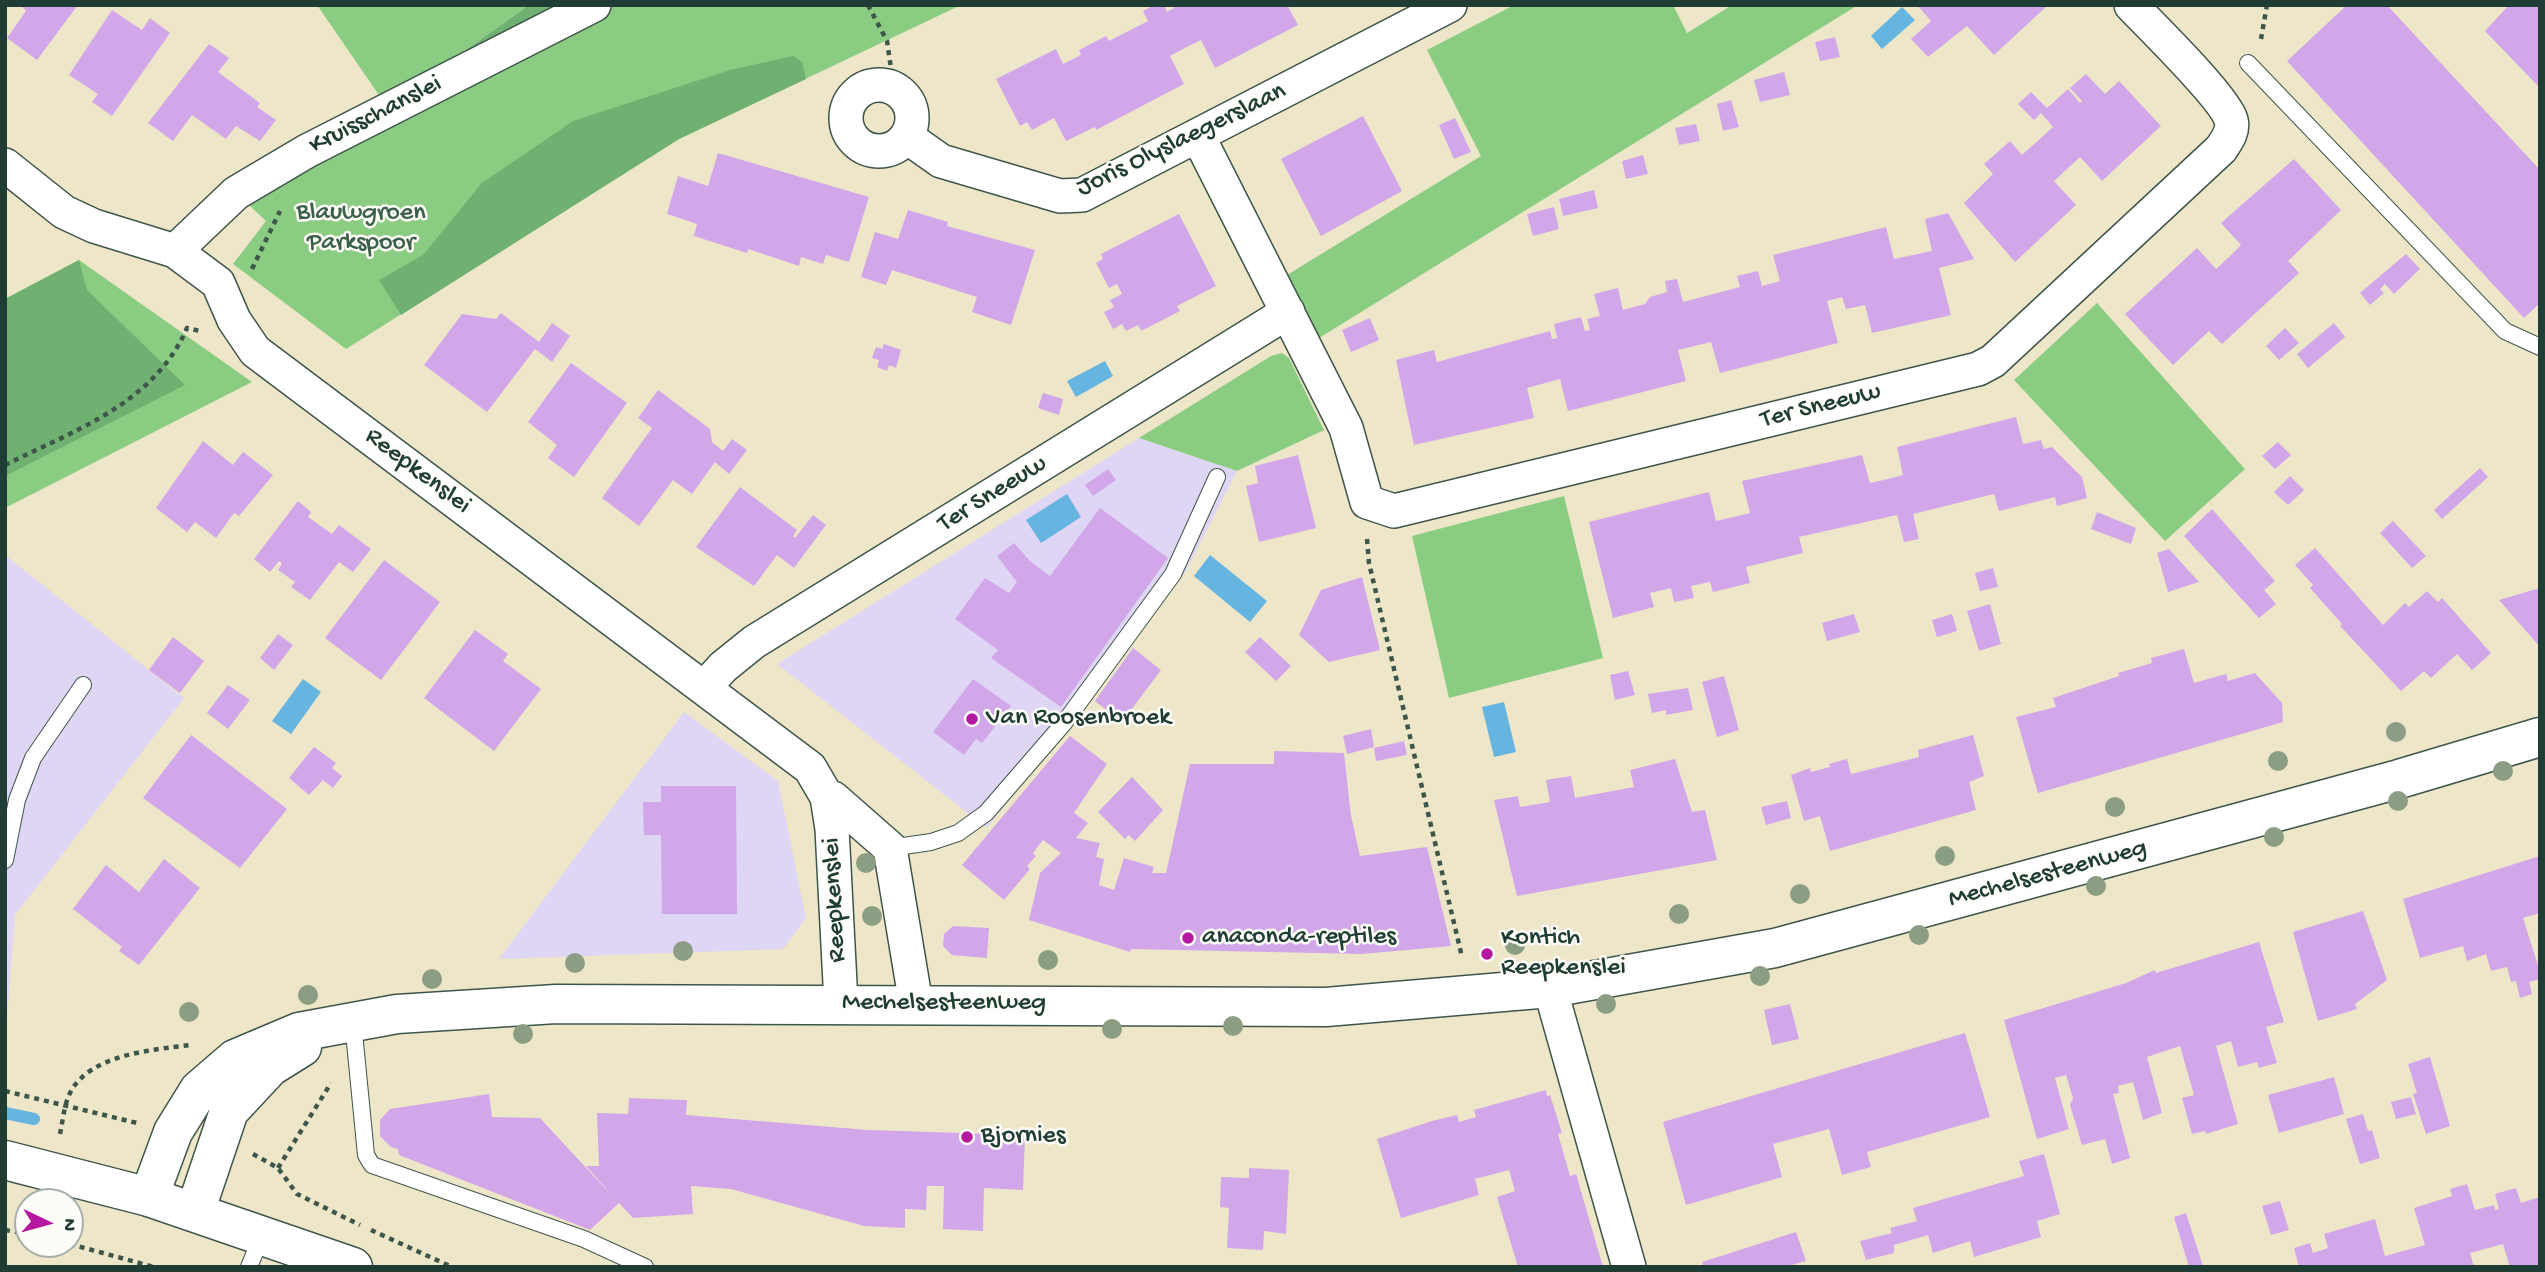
<!DOCTYPE html>
<html>
<head>
<meta charset="utf-8">
<style>
  body { margin:0 }
  #map { position:relative; width:2545px; height:1272px; overflow:hidden; background:#eee6c9; font-family:"Gochi Hand",sans-serif }
  canvas { display:block }
  .frame { position:absolute; inset:0; border:7px solid #1f3d34; pointer-events:none }
  .north { position:absolute; left:14px; top:1188px; width:70px; height:70px; box-sizing:border-box; background:#fdfcf7; border:2px solid #a4b0a9; border-radius:50%; rotate:95deg; font-size:19px; font-weight:700; line-height:28px; text-align:center; color:#1f3d34 }
  .north::after { content:''; display:block; margin:auto; width:24px; height:32px; background:#b5179e; clip-path:polygon(50% 0,100% 100%,50% 72%,0 100%) }
</style>
</head>
<body>
<div id="map">
<canvas width="2545" height="1272"></canvas>
<div class="frame"></div>
<div class="north">N</div>
</div>
<script>
const g = document.querySelector('canvas').getContext('2d');
g.lineJoin = 'round';
function fillPath(path, color) {
  g.fillStyle = color;
  g.fill(path, 'evenodd');
}
function strokePath(path, color, width, dash) {
  g.strokeStyle = color;
  g.lineWidth = width;
  g.lineCap = dash ? 'butt' : 'round';
  g.setLineDash(dash || []);
  g.stroke(path);
}
function label(font, color, halo, rows, align = 'center') {
  g.font = font + ' "Gochi Hand",sans-serif';
  g.lineWidth = 5;
  g.setLineDash([]);
  g.textBaseline = 'middle';
  g.strokeStyle = halo;
  g.fillStyle = color;
  for (const [text, x, y, turn = 0] of rows) {
    g.save();
    g.translate(x, y);
    g.rotate((+turn || 0) * Math.PI / 180);
    g.textAlign = isNaN(turn) ? turn : align;
    if (halo) g.strokeText(text, 0, 0);
    g.fillText(text, 0, 0);
    g.restore();
  }
}
fillPath(new Path2D(`
  M1139 438 1237 471 1186 571 987 828 777 664Z
  M5 555 184 698 15 915 5 1044Z
  M684 712 778 781 806 918 783 949 499 959Z`), '#dfd5f5');
fillPath(new Path2D(`
  M317 5H529L449 62 381 98Z
  M594 5H961L679 139 346 349 233 264 266 221 236 193Z
  M1514 5H1673L1687 33 1732 5H1858L1319 338 1287 275 1481 156 1427 50Z
  M79 260 252 382 5 508V299Z
  M2097 303 2245 469 2165 541 2014 380Z
  M1282 353 1289 358 1324 430 1237 471 1139 438 1271 356Z
  M1564 496 1603 658 1449 698 1412 536Z`), '#8bcc83');
fillPath(new Path2D(`
  M529 5H561L449 62Z
  M793 56 802 62 806 79 679 139 401 315 379 280 423 255 482 183 573 121 730 70Z
  M79 260 87 290 185 385 5 476V299Z`), '#70b071');
fillPath(new Path2D(`
  M1902 7 1915 20 1882 49 1871 36Z
  M1105 361 1113 376 1076 397 1067 381Z
  M1067 494 1081 517 1041 543 1026 520Z
  M1210 555 1267 601 1250 622 1194 576Z
  M303 679 321 692 291 734 272 721Z
  M1504 702 1516 752 1494 757 1482 707Z`), '#66b4e0');
strokePath(new Path2D(`
  M5 1113 34 1119`), '#66b4e0', 12);
fillPath(new Path2D(`
  M21 5H78L37 60 7 38 26 11Z
  M1154 5H1164L1167 12 1179 5H1287L1298 25 1215 68 1201 40 1185 48 1170 56 1184 84 1096 130 1095 127 1066 141 1054 118 1032 130 1027 122 1020 126 996 79 1056 49 1063 64 1081 55 1079 50 1106 36 1109 41 1148 21 1143 11Z
  M1917 5H2048L1994 55 1967 26 1928 57 1911 39 1931 21Z
  M2347 5H2387L2540 170V303L2524 318 2287 61Z
  M2509 5H2540V88L2485 31Z
  M112 10 142 30 150 18 170 33 112 116 92 102 98 94 69 75Z
  M1835 37 1840 57 1820 61 1815 42Z
  M209 44 229 58 218 72 260 103 257 107 276 120 260 141 236 126 226 139 192 115 173 141 148 123Z
  M1784 72 1790 95 1760 102 1754 80Z
  M2086 74 2105 94 2119 81 2161 126 2102 181 2080 157 2054 181 2076 205 2015 262 1964 203 1993 174 1984 164 2010 141 2022 155 2053 127 2041 113 2034 120 2018 104 2031 92 2047 108 2068 89 2080 103 2082 101 2070 88Z
  M1731 100 1739 127 1723 131 1717 104Z
  M1363 116 1402 191 1321 236 1281 159Z
  M1455 118 1471 152 1454 159 1439 125Z
  M1696 124 1700 141 1679 145 1675 128Z
  M718 153 869 197 849 262 826 255 823 264 801 257 799 266 748 249 747 253 694 236 697 224 667 214 678 176 708 186Z
  M1643 155 1648 174 1626 179 1622 161Z
  M2294 159 2341 210 2288 261 2299 273 2222 344 2209 331 2173 365 2125 314 2197 248 2216 269 2228 258 2241 245 2221 223Z
  M1594 190 1598 208 1563 216 1559 199Z
  M1554 207 1559 229 1533 236 1527 214Z
  M908 210 948 222 947 226 1035 250 1011 325 972 312 977 297 892 270 886 285 861 277 875 232 898 239Z
  M1948 213 1974 259 1939 268 1951 315 1872 333 1865 305 1846 309 1842 297 1827 301 1838 343 1720 373 1711 342 1678 350 1686 381 1568 411 1560 379 1527 388 1534 418 1414 445 1396 360 1434 350 1437 362 1550 331 1552 339 1557 338 1554 324 1581 317 1585 331 1590 330 1587 319 1600 316 1594 294 1618 288 1623 310 1645 304 1650 297 1667 292 1665 281 1677 279 1683 302 1740 287 1737 276 1758 271 1762 286 1780 281 1773 255 1886 227 1894 259 1932 251 1925 219Z
  M1179 214 1216 286 1177 306 1180 311 1141 331 1138 325 1126 331 1122 324 1113 329 1104 312 1114 307 1110 300 1122 294 1117 284 1109 288 1096 263 1103 259 1101 254Z
  M2406 254 2420 269 2394 294 2385 284 2380 289 2384 293 2370 305 2360 293Z
  M501 313 539 342 552 323 570 336 552 362 535 349 487 412 424 365 462 314 496 319Z
  M1370 318 1379 340 1351 352 1342 330Z
  M2334 323 2345 337 2308 368 2297 354Z
  M2285 328 2299 343 2279 360 2266 346Z
  M884 344 901 350 896 368 889 365 887 371 877 367 879 360 872 358 876 347 882 349Z
  M571 363 627 403 574 477 548 458 557 445 528 422Z
  M658 390 710 429 712 442 723 451 732 439 747 450 729 474 715 462 692 494 673 480 639 526 602 498 652 428 638 418Z
  M1043 393 1063 399 1059 415 1038 408Z
  M2016 417 2023 444 2041 440 2044 449 2052 447 2082 477 2087 498 2057 506 2055 497 1999 511 1994 494 1913 514 1919 539 1904 542 1897 515 1799 537 1803 553 1746 567 1750 583 1713 592 1710 582 1691 586 1694 598 1674 602 1671 588 1650 593 1654 607 1613 618 1589 522 1709 492 1716 521 1750 513 1742 481 1862 455 1870 483 1888 479 1903 475 1897 447Z
  M203 441 233 465 243 452 273 475 239 516 234 513 216 538 195 522 187 532 156 508Z
  M2278 442 2291 455 2275 469 2262 456Z
  M1298 455 1316 528 1259 542 1246 486 1258 483 1255 466Z
  M2480 468 2488 477 2442 519 2434 510Z
  M1108 469 1116 480 1093 496 1085 485Z
  M2290 476 2304 490 2288 505 2274 492Z
  M740 487 797 530 793 536 795 538 813 515 826 525 794 568 777 555 754 586 696 547Z
  M298 501 311 512 308 517 332 534 339 525 371 549 353 572 339 562 310 600 291 587 295 582 278 570 282 564 279 561 270 572 254 559Z
  M1100 508 1168 558 1061 707 991 658 998 650 955 619 985 578 1009 593 1017 582 997 556 1014 543 1031 562 1050 576Z
  M2212 509 2275 581 2264 590 2276 604 2259 618 2184 536Z
  M2097 512 2136 528 2131 544 2091 529Z
  M2393 521 2426 556 2412 568 2380 533Z
  M2315 548 2383 625 2405 603 2409 607 2427 591 2438 602 2442 598 2491 653 2472 670 2457 654 2431 678 2424 671 2401 691 2340 626 2342 624 2310 588 2313 585 2295 565Z
  M2169 549 2199 582 2168 592 2157 553Z
  M384 560 440 602 381 680 325 638Z
  M1993 568 1998 587 1980 591 1975 573Z
  M1362 577 1380 650 1329 662 1299 635 1321 590Z
  M2540 588V647L2499 600Z
  M1990 604 2001 644 1979 651 1967 611Z
  M1854 614 1860 632 1827 641 1822 623Z
  M1952 614 1957 631 1937 637 1932 620Z
  M475 630 508 654 503 661 541 689 494 751 424 698Z
  M278 634 293 645 274 670 260 658Z
  M173 637 204 661 180 693 149 670Z
  M1260 637 1291 666 1276 681 1245 652Z
  M1133 648 1161 670 1122 722 1095 701Z
  M2184 649 2194 683 2226 674 2228 681 2255 673 2282 703 2283 722 2038 793 2016 717 2056 707 2053 698 2119 676 2118 673 2152 663 2151 658Z
  M1628 671 1635 695 1615 700 1610 675Z
  M1724 676 1739 730 1717 737 1702 682Z
  M973 679 1011 706 982 743 976 739 964 755 933 732Z
  M228 685 250 700 228 729 207 713Z
  M1688 688 1693 710 1666 715V710L1652 713 1648 694Z
  M1371 729 1374 747 1347 754 1343 736Z
  M191 735 287 809 240 868 143 798Z
  M1973 735 1984 776 1969 782 1976 810 1830 851 1820 816 1804 821 1791 775 1810 768 1811 772 1830 767 1829 764 1847 759 1851 774 1919 757 1918 750Z
  M1070 736 1107 764 1074 813 1088 823 1076 838 1100 843 1096 857 1104 859 1099 885 1114 890 1124 858 1154 867 1152 873H1166L1190 764H1274V751L1344 753 1351 816 1360 856 1427 847 1451 946 1362 954 1131 949 1130 952 1029 920 1040 873 1061 853 1043 840 1033 853 1036 856 1027 866 1030 869 1004 900 962 865Z
  M1404 741 1407 755 1376 761 1374 748Z
  M314 747 336 763 332 768 342 776 333 788 323 780 309 795 289 778Z
  M1675 759 1692 812 1705 810 1717 860 1517 896 1494 800 1518 796 1520 807 1550 802 1546 780 1571 776 1575 798 1634 787 1630 770Z
  M1132 777 1163 810 1135 841 1129 835 1125 839 1098 812Z
  M661 786H736L737 914H662L661 835H644L643 802H661Z
  M1787 801 1791 818 1766 825 1761 807Z
  M2540 856V913L2523 918 2540 972V979L2529 982 2532 994 2520 998 2516 981 2511 982 2507 967 2491 971 2486 954 2467 961 2463 946 2420 958 2403 899Z
  M164 859 200 888 139 965 119 951 122 947 73 909 106 865 139 892Z
  M2363 911 2387 980 2355 1004 2357 1009 2318 1021 2293 932Z
  M953 926 989 928 987 958 952 955 943 946 944 934Z
  M2259 942 2284 1022 2266 1027 2277 1063 2259 1068 2257 1062 2238 1067 2231 1041 2216 1046 2238 1124 2206 1134 2205 1131 2192 1134 2182 1098 2194 1095 2180 1046 2147 1057 2162 1113 2143 1120 2133 1082 2118 1086 2119 1093 2113 1094 2130 1158 2112 1164 2105 1139 2082 1145 2070 1105 2073 1098 2066 1075 2055 1078 2069 1129 2037 1139 2004 1020 2126 983 2155 970 2156 973Z
  M1790 1004 1799 1039 1772 1045 1764 1010Z
  M1965 1033 1990 1117 1867 1152 1871 1167 1842 1175 1829 1129 1773 1144 1782 1177 1686 1205 1663 1122Z
  M2430 1057 2450 1126 2426 1134 2413 1094 2417 1093 2408 1064Z
  M2334 1077 2344 1114 2279 1133 2268 1095Z
  M1546 1090 1547 1096 1550 1095 1562 1133 1558 1134 1570 1176 1576 1174 1603 1267H1518L1497 1197 1515 1191 1509 1170 1475 1179 1479 1195 1401 1218 1377 1139 1432 1121 1457 1115 1459 1122 1476 1117 1474 1110Z
  M489 1094 492 1117 540 1118 614 1198 586 1166H599L597 1113 628 1114 629 1098 687 1100 686 1115 868 1130 1025 1135 1023 1190 984 1188 983 1231 943 1229 944 1186H927L926 1210 905 1209V1228L864 1226 731 1189 691 1186 693 1214 633 1218 619 1203 590 1230 399 1155 398 1149 391 1147 380 1136V1120L390 1109Z
  M2411 1097 2416 1114 2396 1119 2391 1102Z
  M2363 1114 2368 1131 2372 1130 2380 1158 2360 1164 2346 1119Z
  M2044 1154 2060 1214 2037 1221 2041 1237 1974 1257 1970 1241 1933 1253 1928 1235 1894 1245V1253L1866 1260 1860 1241 1892 1233 1890 1228 1917 1221 1913 1208 2024 1176 2019 1161Z
  M1249 1168 1289 1170 1286 1234 1264 1231 1263 1250 1227 1248 1229 1208 1220 1207 1221 1177 1249 1178Z
  M2467 1184 2475 1210 2494 1205 2495 1210 2499 1209 2495 1194 2516 1188 2521 1203 2540 1197V1267H2510L2503 1244 2470 1253 2474 1267H2299L2294 1248 2310 1243 2313 1253 2328 1248 2324 1234 2375 1219 2385 1256 2425 1245 2414 1208 2452 1196 2450 1189Z
  M2280 1201 2289 1230 2271 1235 2262 1206Z
  M2186 1213 2203 1266 2199 1267H2189L2174 1217Z
  M1796 1232 1806 1261 1784 1267H1704L1702 1262Z`), '#d2a7e9');
const service = new Path2D(`
  M2248 63 2505 331 2540 347
  M890 848 931 842 958 833 986 813 1064 723 1173 574 1217 477
  M5 860 17 800 33 758 83 685
  M353 1022 366 1155 372 1165 584 1239 645 1267
  M249 1267 262 1235`);
const minor = new Path2D(`
  M846 118a33 33 0 1 1 66 0a33 33 0 1 1-66 0Z
  M1198 136 1346 428 1367 502 1394 511 1978 369 1993 361 2221 149C2227 140 2234 131 2231 120 2225 98 2151 26 2131 5
  M907 137 941 161 1060 196 1082 195 1450 5
  M5 165 64 212 94 226 175 251 218 283 234 320 255 351 810 768 827 797 832 829 841 1003
  M175 251 236 193 307 151 594 5
  M705 687 723 667 754 642 1288 312
  M827 797 833 798 890 848 916 1004
  M1550 988 1629 1267`);
const tertiary = new Path2D(`
  M149 1197 173 1132 199 1090 235 1059 299 1032 397 1014 556 1004 1326 1007 1550 988 1775 948 2399 779 2540 737
  M195 1212 229 1111 270 1067 302 1047`);
const primary = new Path2D(`
  M5 1160 149 1197 353 1267`);
strokePath(service, '#3e564a', 18);
strokePath(minor, '#3e564a', 36);
strokePath(tertiary, '#3e564a', 41);
strokePath(primary, '#3e564a', 41);
strokePath(new Path2D(`
  M868 5 887 41 894 89
  M2261 39 2267 5
  M252 269 280 211
  M5 465C75 430 154 404 187 328L200 331
  M1367 539 1369 563 1462 957
  M5 1091 137 1123
  M60 1134C63 1120 64 1104 71 1091 92 1054 152 1050 190 1045
  M253 1154 278 1168 297 1194 360 1225
  M278 1168 331 1083
  M5 1230 28 1234
  M371 1230 452 1267
  M70 1244 154 1267`), '#3e564a', 4.5, [5, 5]);
strokePath(service, '#fff', 16);
strokePath(minor, '#fff', 33);
strokePath(tertiary, '#fff', 38);
strokePath(primary, '#fff', 38);
g.fillStyle = '#8b9d82';
for (const [x, y] of [
  [2396,732],
  [2278,761],
  [2503,771],
  [2398,801],
  [2115,807],
  [2274,837],
  [1945,856],
  [866,863],
  [2096,886],
  [1800,894],
  [1679,914],
  [872,916],
  [1919,935],
  [1515,945],
  [683,951],
  [1048,960],
  [575,963],
  [1760,976],
  [432,979],
  [308,995],
  [1606,1004],
  [189,1012],
  [1233,1026],
  [1112,1029],
  [523,1034]
]) {
  g.beginPath();
  g.arc(x, y, 10, 0, 2 * Math.PI);
  g.fill();
}
for (const [x, y, r, color] of [
  [972,719,7,"#b5179e"],
  [1188,938,7,"#b5179e"],
  [1487,954,7,"#b5179e"],
  [967,1137,7,"#b5179e"]
]) {
  const dot = new Path2D();
  dot.arc(x, y, r, 0, 2 * Math.PI);
  g.fillStyle = color;
  g.fill(dot);
  strokePath(dot, '#fdfcf7', 2.5);
}
label('26px', '#1f3d34', '#fdfcf7', [
  ["Kruisschanslei",376,116,-27],
  ["Joris Olyslaegerslaan",1182,141,-26],
  ["Ter Sneeuw",1821,407,-14],
  ["Reepkenslei",417,472,37],
  ["Ter Sneeuw",993,495,-32],
  ["Mechelsesteenweg",2048,875,-15],
  ["Reepkenslei",836,900,-93],
  ["Mechelsesteenweg",944,1004]
]);
label('26px', '#3a6148', '#fdfcf7', [
  ["Blauwgroen",361,214],
  ["Parkspoor",361,244]
]);
label('26px', '#1f3d34', '#fdfcf7', [
  ["Van Roosenbroek",986,719],
  ["anaconda-reptiles",1202,938],
  ["Kontich",1501,939],
  ["Reepkenslei",1501,969],
  ["Bjornies",981,1137]
], 'left');
</script>
</body>
</html>
